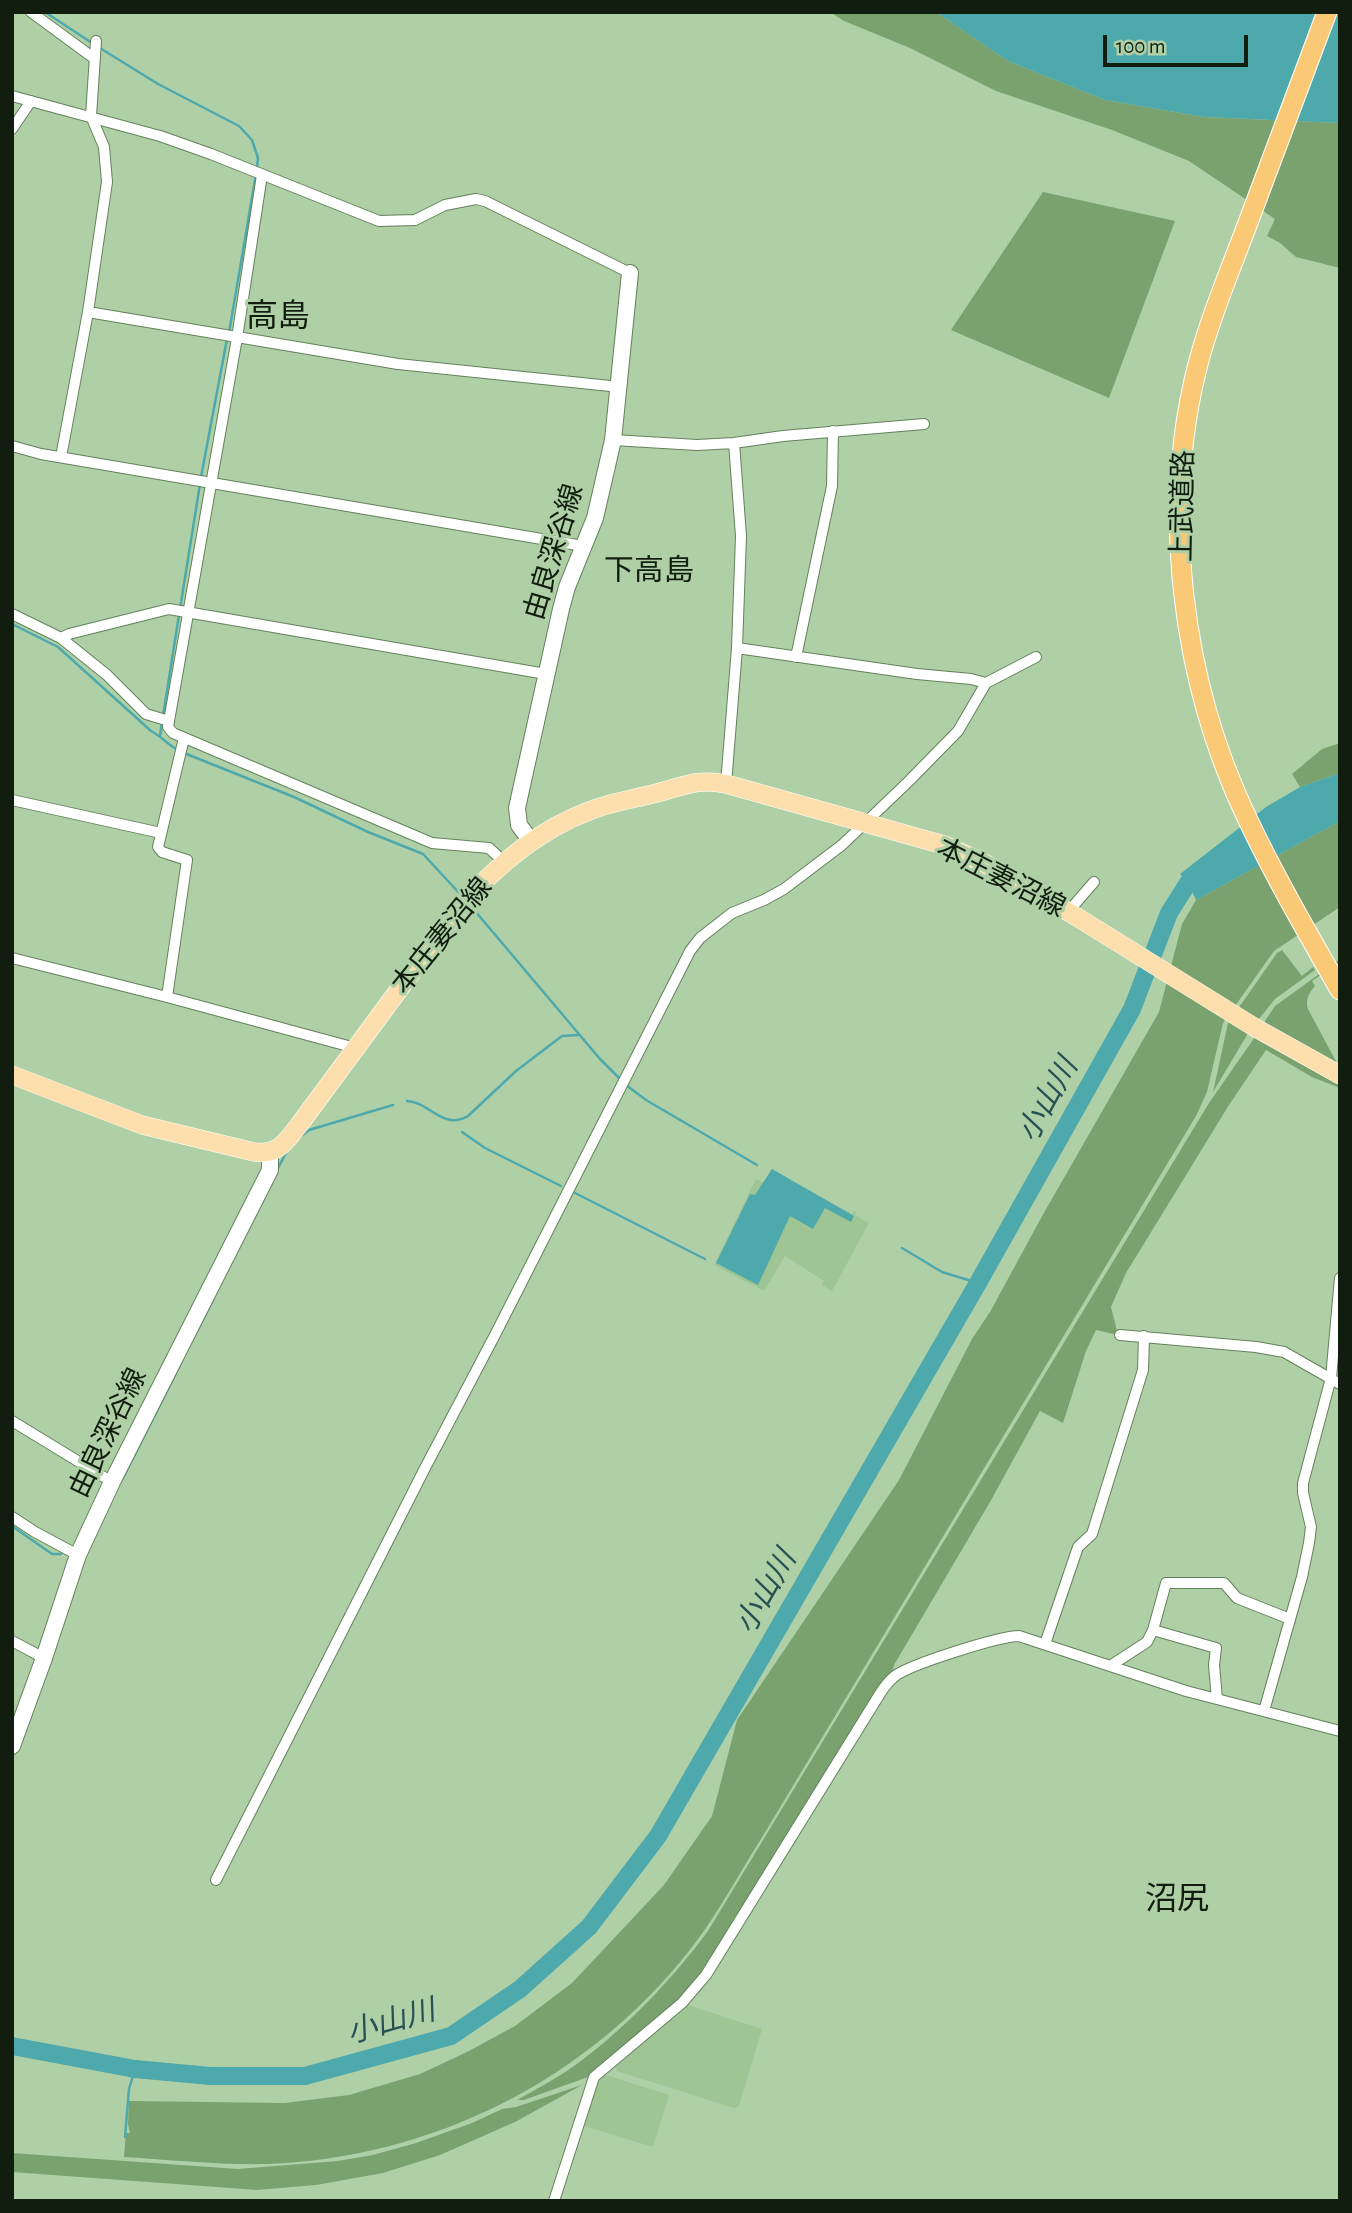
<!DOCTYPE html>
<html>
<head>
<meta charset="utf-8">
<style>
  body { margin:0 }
  #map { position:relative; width:1352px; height:2213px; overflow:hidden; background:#afd0a6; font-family:"Alegreya Sans",sans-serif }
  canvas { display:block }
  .frame { position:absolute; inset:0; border:14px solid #111d0e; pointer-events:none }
  .scale { position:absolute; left:1103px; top:35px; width:145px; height:32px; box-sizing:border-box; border:4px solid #111d0e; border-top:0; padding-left:9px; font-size:21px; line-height:24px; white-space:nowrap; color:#111d0e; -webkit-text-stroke:5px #afd0a6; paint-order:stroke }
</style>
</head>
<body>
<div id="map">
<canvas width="1352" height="2213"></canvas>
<div class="frame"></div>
<div class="scale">100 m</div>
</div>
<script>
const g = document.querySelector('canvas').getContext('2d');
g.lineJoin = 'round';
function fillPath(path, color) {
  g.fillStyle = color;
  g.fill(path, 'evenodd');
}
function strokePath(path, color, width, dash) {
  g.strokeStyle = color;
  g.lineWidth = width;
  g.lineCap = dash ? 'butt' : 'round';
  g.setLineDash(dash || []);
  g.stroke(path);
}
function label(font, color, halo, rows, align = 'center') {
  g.font = font + ' "Alegreya Sans","Noto Sans JP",sans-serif';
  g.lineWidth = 6;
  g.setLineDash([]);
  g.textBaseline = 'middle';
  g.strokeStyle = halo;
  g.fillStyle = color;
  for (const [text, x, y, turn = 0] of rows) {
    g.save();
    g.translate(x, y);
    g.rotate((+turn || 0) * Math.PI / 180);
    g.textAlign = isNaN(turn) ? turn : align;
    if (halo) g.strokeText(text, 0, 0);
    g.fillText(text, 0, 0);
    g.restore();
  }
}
fillPath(new Path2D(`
  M771 1170 852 1214 854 1211 857 1212 855 1215 869 1223 832 1291 822 1285 824 1281 785 1256 764 1291 714 1265 756 1179 762 1182 768 1177Z
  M688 2005 762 2029 739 2106 734 2108 617 2071 616 2066Z
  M606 2075 669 2095 653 2147 584 2126 597 2081Z`), '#9fc595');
fillPath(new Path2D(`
  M830 12H936L1008 61 1105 100 1204 117 1340 123V268L1296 257 1280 243 1267 236 1275 219 1189 161 1112 130 996 91 910 48 844 21Z
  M1043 192 1175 221 1109 398 951 330Z
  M1340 743V773L1300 787 1292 774 1322 749Z
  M1340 821V907L1274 951 1223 1023 1207 1092 1196 1116 761 1839C737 1877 716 1917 689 1951 586 2081 432 2158 267 2164 219 2165 171 2160 124 2157L126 2133H130L128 2124 129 2101 285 2103 349 2095 420 2074 467 2052 515 2026 572 1983 664 1885 712 1816 737 1720 899 1480 972 1339 990 1312 1041 1218 1159 1012 1182 924 1196 900Z
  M1282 950 1302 976 1313 967 1315 970 1275 999 1250 1030 1213 1092 1228 1023 1277 953Z
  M1340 959V962L1312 981 1315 986C1309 993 1305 999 1308 1009L1339 1067 1263 1024 1275 1006Z
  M1257 1034 1340 1080V1088L1312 1077 1266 1050 1229 1105 1126 1273 1111 1307 1118 1335 1096 1330 1086 1351 1063 1423 1040 1411 990 1502 894 1665 892 1673 691 1988 659 2019 588 2077 524 2100H517C536 2089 556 2079 574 2066 625 2029 670 1982 708 1931L1209 1103Z
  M582 2085 515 2122 440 2155 383 2173 316 2185 257 2190 12 2172V2153L238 2169 338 2161 373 2155 416 2143 472 2123 502 2109 516 2107Z`), '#79a26f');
fillPath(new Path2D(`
  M936 12H1340V123L1204 117 1105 100 1008 61Z
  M1340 773V821L1196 900 1188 883 1180 874 1266 807 1300 787Z
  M772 1169 854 1216 851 1222 825 1208 813 1229 790 1216 758 1285 716 1263 750 1194 755 1195Z`), '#4ea9ad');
strokePath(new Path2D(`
  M45 12 92 43
  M100 48 158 84 239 126 252 140 258 158 257 167
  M229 333 256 174
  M201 477 227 339
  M180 609 200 484
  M12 624 58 647 151 731C161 736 168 745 178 750
  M163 716 179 615
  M160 736 162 722
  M184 753 294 797 368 832 423 854 461 895
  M470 905 600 1059 621 1080
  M626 1085 646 1100 757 1165
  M407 1101C430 1102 443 1131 468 1116L516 1071 562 1036 578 1035
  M462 1132 485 1148 561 1186
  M301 1136 309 1130 393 1105
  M277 1170 287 1151
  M575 1193 705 1259
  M902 1248 942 1272 978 1283
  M192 1341 213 1300
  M123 1478 181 1363
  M12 1526 52 1554H61
  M125 2137 129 2089 135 2069`), '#4ea9ad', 2.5);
strokePath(new Path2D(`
  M12 2046 135 2069 210 2076H305L451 2036 520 1989 589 1927 658 1836 978 1283 1132 1009 1169 913 1188 883 1207 869`), '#4ea9ad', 18);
const street = new Path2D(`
  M31 12 95 59
  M12 96 160 136 211 154 379 221 415 220 445 205 476 199 485 201 630 273
  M12 129 31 101
  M88 312 398 364 620 387
  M613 440 697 445 734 443 783 436 924 424
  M12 446 41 454 583 546
  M61 457 88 312 107 182 104 147 91 116 96 41
  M12 614 61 638 107 675 146 714 169 721 168 727 173 733 432 843 489 848 504 862
  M61 638 69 634 169 609 546 674
  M737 648 917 674 971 679 986 683
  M796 657 832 486 833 431
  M169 721 237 338 262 175
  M726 784 737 648 741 536 734 443
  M12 800 161 833
  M1068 912 1094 882
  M12 958 167 997 348 1046 354 1050
  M167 997 187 860 162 852 158 847 184 738
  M1120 1335 1256 1347 1284 1352 1340 1384
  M12 1421 112 1482
  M12 1517 35 1532 78 1555
  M1153 1630 1216 1648 1214 1665 1217 1699
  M12 1641 44 1658
  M1045 1644 1078 1547 1092 1534 1143 1370 1144 1336
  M1110 1666 1147 1642 1153 1630 1166 1583H1224L1237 1598 1290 1619
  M1264 1711 1302 1577 1309 1543 1311 1527 1303 1493V1483L1331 1378 1340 1278
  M216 1880 425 1468 496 1333 690 951 700 938 732 913 764 900 784 889 842 845 908 782 958 731 986 683 1036 657
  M554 2201 594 2077 682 2003 706 1975 881 1692C885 1686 890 1680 895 1676 911 1664 1000 1636 1019 1636L1186 1691 1340 1731`);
const secondary = new Path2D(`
  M531 841 519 825 517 808 561 609 567 587 595 518 613 440 630 273
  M12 1746 44 1658 78 1555 112 1482 270 1170V1152`);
const primary = new Path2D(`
  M12 1075 142 1125 254 1152C279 1155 285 1142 299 1125L460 907C495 867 538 830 589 811 611 802 634 799 657 793 684 786 697 778 726 784L944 845 984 863 1077 917 1254 1027 1340 1075`);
const highway = new Path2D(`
  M1327 12C1301 81 1275 151 1249 220 1231 268 1211 315 1198 364 1160 511 1182 682 1247 818 1275 877 1308 934 1340 990`);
strokePath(street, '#63825b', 12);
strokePath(secondary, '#63825b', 18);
strokePath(primary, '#fff', 19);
strokePath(highway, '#fff', 21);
strokePath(street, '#fff', 10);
strokePath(secondary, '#fff', 16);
strokePath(primary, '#fcdfad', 18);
strokePath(highway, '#fac976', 19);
label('28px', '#111d0e', '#afd0a6', [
  ["上武道路",1183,506,-89],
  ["由良深谷線",554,552,-73],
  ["本庄妻沼線",1001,878,27],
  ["本庄妻沼線",442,936,-51],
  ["由良深谷線",108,1433,-64]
]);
label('30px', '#111d0e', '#afd0a6', [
  ["下高島",649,571]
]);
label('italic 30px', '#275052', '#afd0a6', [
  ["小山川",1048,1100,-61],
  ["小山川",766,1592,-60],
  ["小山川",391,2022,-16]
]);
label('32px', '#111d0e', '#afd0a6', [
  ["高島",278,316],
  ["沼尻",1177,1899]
]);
</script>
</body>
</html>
